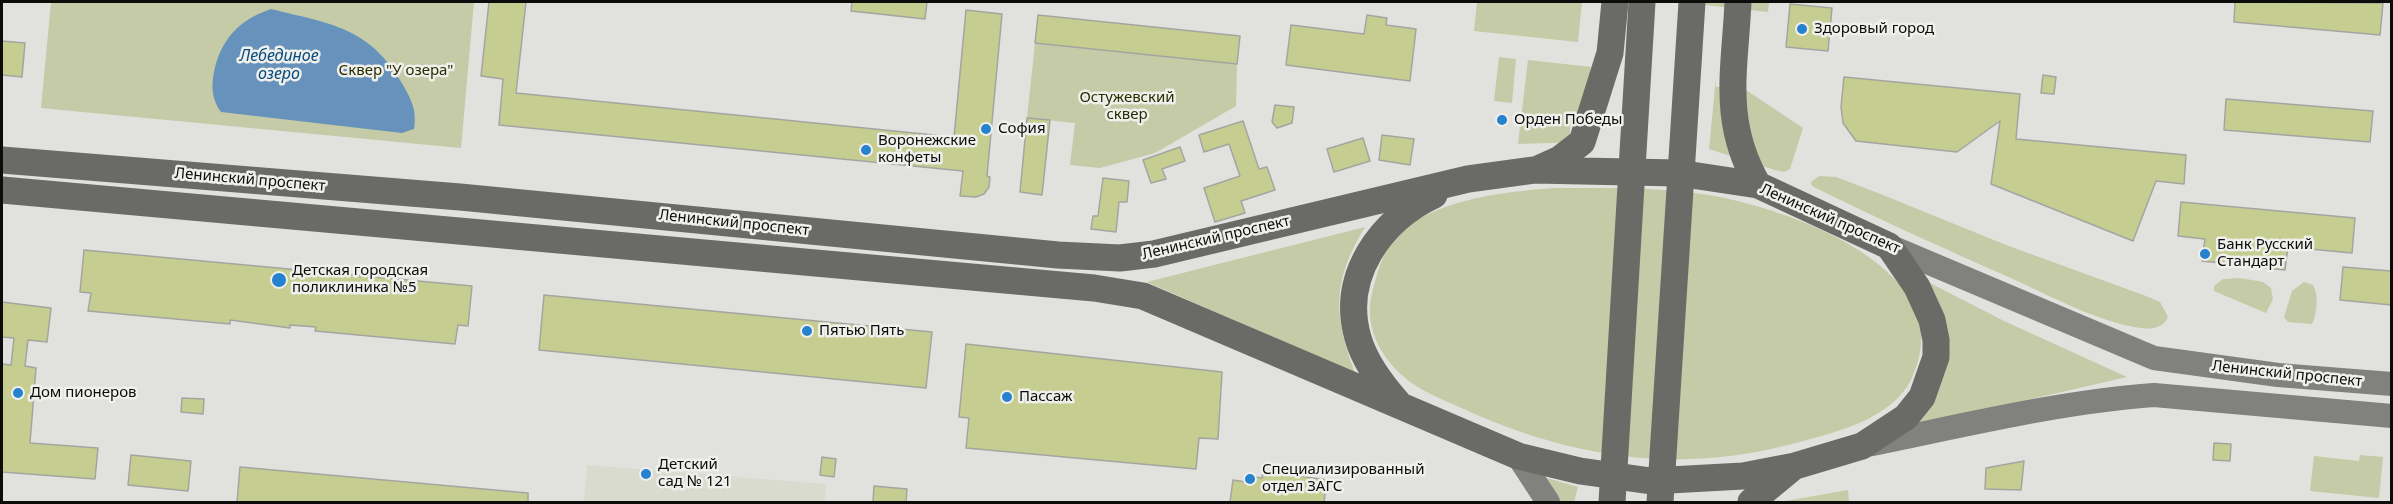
<!DOCTYPE html>
<html>
<head>
<meta charset="utf-8">
<style>
  body { margin:0 }
  #map { position:relative; width:2393px; height:504px; overflow:hidden; background:#e1e2de; font-family:"Noto Sans",sans-serif }
  canvas { display:block }
  .frame { position:absolute; inset:0; border:3px solid #0c0d0b; pointer-events:none }
</style>
</head>
<body>
<div id="map">
<canvas width="2393" height="504"></canvas>
<div class="frame"></div>
</div>
<script>
const g = document.querySelector('canvas').getContext('2d');
g.lineJoin = 'round';
function fillPath(path, color) {
  g.fillStyle = color;
  g.fill(path, 'evenodd');
}
function strokePath(path, color, width, dash) {
  g.strokeStyle = color;
  g.lineWidth = width;
  g.lineCap = dash ? 'butt' : 'round';
  g.setLineDash(dash || []);
  g.stroke(path);
}
function label(font, color, halo, rows, align = 'center') {
  g.font = font + ' "Noto Sans",sans-serif';
  g.lineWidth = 5;
  g.setLineDash([]);
  g.textBaseline = 'middle';
  g.strokeStyle = halo;
  g.fillStyle = color;
  for (const [text, x, y, turn = 0] of rows) {
    g.save();
    g.translate(x, y);
    g.rotate((+turn || 0) * Math.PI / 180);
    g.textAlign = isNaN(turn) ? turn : align;
    if (halo) g.strokeText(text, 0, 0);
    g.fillText(text, 0, 0);
    g.restore();
  }
}
fillPath(new Path2D(`
  M587 465 826 484 825 502H584Z`), '#d9dbcf');
fillPath(new Path2D(`
  M51 2H474L461 148 41 108Z
  M1477 2H1582L1578 42 1474 31Z
  M1704 2H1769L1768 12 1704 5Z
  M1035 43 1237 64 1236 106 1155 153 1100 168 1070 165 1075 123 1027 118Z
  M1499 57 1516 59 1512 103 1494 101Z
  M1528 60 1591 67 1584 107 1570 126V134L1582 142 1518 144Z
  M1716 78V87L1740 86 1803 128 1790 169 1784 172 1775 170 1709 149Z
  M1819 176 1836 177 1878 193 2006 245 2146 296 2160 302 2168 317C2164 327 2152 330 2141 328 2097 322 2053 297 2013 279 1945 249 1878 219 1812 186L1811 182Z
  M1554 188C1605 188 1658 187 1709 195 1787 208 1967 270 1911 380 1890 420 1836 432 1796 443 1680 474 1576 459 1468 411 1447 401 1420 392 1403 376 1379 355 1364 325 1372 293 1376 278 1380 261 1388 248 1418 200 1503 192 1554 188Z
  M1365 227C1332 281 1333 315 1355 373L1147 282Z
  M2240 278 2263 282 2271 288 2273 299 2266 313 2214 291V286L2223 279Z
  M1928 282 2004 321 2127 377 1918 425 1937 394 1949 357Z
  M2304 282 2313 285C2319 295 2317 314 2312 324L2288 322 2284 317 2292 291Z
  M2360 455 2383 457 2379 498 2310 491 2314 456 2359 461Z
  M1547 478 1578 487 1574 502H1561Z
  M1848 490 1849 502H1780Z`), '#c5caa7');
fillPath(new Path2D(`
  M271 9C331 24 370 27 403 85 412 101 417 111 414 129L402 133 221 112C212 100 211 87 214 72 221 39 239 20 271 9Z`), '#6792bc');
const building = new Path2D(`
  M489 2H526L516 93 954 137 966 10 1002 14 987 176 990 177 989 187 984 194 976 197 960 196 963 171 499 125 503 79 481 76Z
  M852 2H927L925 19 851 11Z
  M2235 2 2383 3 2380 35 2234 22Z
  M1790 4 1832 8 1828 51 1786 47Z
  M1038 15 1240 36 1237 64 1035 43Z
  M1367 15 1387 18 1386 25 1416 29 1410 81 1286 65 1291 25 1364 34Z
  M2 41 25 43 22 77 2 75Z
  M2043 75 2056 77 2054 94 2041 93Z
  M1844 77 2020 94 2016 139 2186 155 2184 184 2156 181 2133 241 1991 184 2000 121 1957 152 1856 141 1843 123 1841 107Z
  M2226 99 2373 111 2370 142 2224 130Z
  M1275 105 1294 107 1292 123 1277 128 1272 122Z
  M1027 118 1050 120 1042 195 1020 192Z
  M1243 121 1259 169 1267 167 1275 190 1241 201 1245 213 1215 222 1204 188 1240 176 1229 144 1204 152 1199 135Z
  M1382 135 1414 139 1410 165 1379 160Z
  M1363 138 1370 161 1334 172 1327 149Z
  M1180 147 1185 161 1162 169 1166 179 1151 183 1143 160Z
  M1103 178 1129 181 1127 202H1119L1116 232 1091 229 1093 216H1098Z
  M2181 202 2355 218 2352 253 2288 247 2285 270 2202 261 2205 239 2178 236Z
  M84 250 472 286 468 326 458 325 455 344 315 331 316 327 290 325V328L230 320V324L88 311 91 293 80 292Z
  M2343 267 2391 271V305L2340 300Z
  M544 295 932 332 926 388 539 350Z
  M2 302 51 308 47 342 28 340 25 366 36 368 30 443 98 448 95 479 2 472V364L11 365 14 338 2 337Z
  M966 344 1222 372 1218 439 1199 438 1196 469 966 448 969 418 959 417Z
  M182 398 204 399 203 414 181 412Z
  M2214 443 2231 444 2230 461 2213 460Z
  M131 455 191 461 188 491 128 485Z
  M822 457 836 459 834 477 820 475Z
  M2024 461 2021 490 1985 489 1986 468Z
  M240 467 528 493V502H237Z
  M1263 471 1327 480 1324 502H1230L1233 480 1246 482V476L1262 478Z
  M874 486 907 489 906 502H873Z`);
fillPath(building, '#c6cd91');
strokePath(building, '#a4a5a1', 1.5);
strokePath(new Path2D(`
  M1889 246 2154 358 2278 375 2392 384
  M1867 445C1962 426 2058 402 2154 395L2392 416
  M1518 456 1548 502`), '#81817e', 24);
strokePath(new Path2D(`
  M1738 2C1735 70 1721 121 1758 185
  M2 160 460 197 1058 255 1120 258 1154 254 1468 179 1534 170 1678 173 1758 185 1889 246 1917 287 1932 320 1936 340V357L1922 397 1906 417 1862 446 1795 466 1743 476 1651 481 1580 471 1518 456 1143 296 1094 288 2 190
  M1540 168 1560 159 1582 142 1610 53 1615 2
  M1399 404C1382 385 1365 363 1358 338 1340 276 1381 220 1434 195
  M1751 502 1792 468`), '#6a6a67', 27);
strokePath(new Path2D(`
  M1612 502 1642 2
  M1660 502 1692 2`), '#6a6a67', 27);
for (const [x, y, r, color] of [
  [1802,29,6,"#2681ce"],
  [1502,120,6,"#2681ce"],
  [986,129,6,"#2681ce"],
  [866,150,6,"#2681ce"],
  [2205,254,6,"#2681ce"],
  [279,280,8,"#2681ce"],
  [807,331,6,"#2681ce"],
  [18,393,6,"#2681ce"],
  [1007,397,6,"#2681ce"],
  [646,474,6,"#2681ce"],
  [1250,479,6,"#2681ce"]
]) {
  const dot = new Path2D();
  dot.arc(x, y, r, 0, 2 * Math.PI);
  g.fillStyle = color;
  g.fill(dot);
  strokePath(dot, '#efefeb', 2);
}
label('15px', '#0c0d0b', '#efefeb', [
  ["Здоровый город",1814,29],
  ["Орден Победы",1514,120],
  ["София",998,129],
  ["Воронежские",878,141],
  ["конфеты",878,158],
  ["Банк Русский",2217,245],
  ["Стандарт",2217,262],
  ["Детская городская",292,271],
  ["поликлиника №5",292,288],
  ["Пятью Пять",819,331],
  ["Дом пионеров",30,393],
  ["Пассаж",1019,397],
  ["Детский",658,465],
  ["сад № 121",658,482],
  ["Специализированный",1262,470],
  ["отдел ЗАГС",1262,487]
], 'left');
label('15px', '#2a2d00', '#efefeb', [
  ["Сквер \"У озера\"",396,71],
  ["Остужевский",1127,98],
  ["сквер",1127,115]
]);
label('15px', '#0c0d0b', '#efefeb', [
  ["Ленинский проспект",250,180,5],
  ["Ленинский проспект",1830,219,24],
  ["Ленинский проспект",734,223,6],
  ["Ленинский проспект",1216,238,-13],
  ["Ленинский проспект",2287,374,6]
]);
label('italic 16px', '#044b81', '#efefeb', [
  ["Лебединое",279,56],
  ["озеро",279,74]
]);
</script>
</body>
</html>
